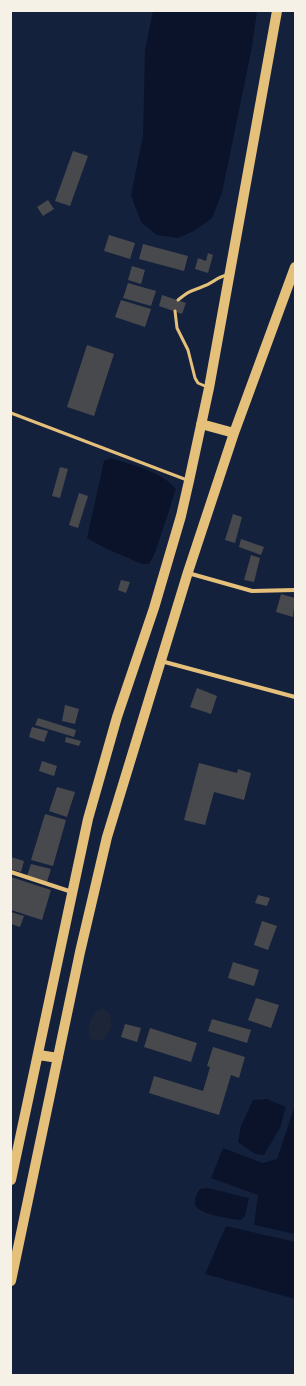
<!DOCTYPE html>
<html>
<head>
<meta charset="utf-8">
<style>
  body { margin:0 }
  #map { position:relative; width:306px; height:1386px; overflow:hidden; background:#14213d; font-family:"Varela Round",sans-serif }
  canvas { display:block }
  .frame { position:absolute; inset:0; border:12px solid #f6f1e7; pointer-events:none }
</style>
</head>
<body>
<div id="map">
<canvas width="306" height="1386"></canvas>
<div class="frame"></div>
</div>
<script>
const g = document.querySelector('canvas').getContext('2d');
g.lineJoin = 'round';
function fillPath(path, color) {
  g.fillStyle = color;
  g.fill(path, 'evenodd');
}
function strokePath(path, color, width, dash) {
  g.strokeStyle = color;
  g.lineWidth = width;
  g.lineCap = dash ? 'butt' : 'round';
  g.setLineDash(dash || []);
  g.stroke(path);
}
fillPath(new Path2D(`
  M102 1009C117 1013 112 1037 100 1041L91 1039C85 1029 91 1012 102 1009Z`), '#1d2539');
fillPath(new Path2D(`
  M153 11H257L252 47 222 193 212 218 194 231 178 238 157 235 141 222 131 195 143 136 145 50Z
  M111 458C132 465 161 471 176 489L155 553 149 564H142L105 548 87 538 104 461Z
  M267 1099 286 1107 280 1128 264 1155 255 1154 238 1142 241 1126 253 1100Z
  M295 1105V1234L254 1225 258 1195 211 1178 223 1148 263 1163 277 1159Z
  M208 1188 249 1198 245 1216 241 1220C231 1219 196 1214 195 1204 194 1198 197 1193 200 1189Z
  M226 1226 295 1242V1299L205 1274Z`), '#0b132b');
fillPath(new Path2D(`
  M73 151 88 156 70 206 55 201Z
  M48 200 54 209 43 216 37 207Z
  M109 235 135 243 130 259 104 251Z
  M143 244 188 256 184 271 139 259Z
  M208 253 213 255 208 273 195 269 198 258 206 261Z
  M132 266 145 270 141 284 128 280Z
  M128 283 156 291 151 306 123 298Z
  M162 295 186 303 182 314 159 306Z
  M121 300 151 309 145 327 115 317Z
  M87 345 114 354 94 416 67 407Z
  M60 467 68 469 60 498 52 496Z
  M79 493 88 496 78 528 69 525Z
  M233 514 242 517 235 543 225 540Z
  M241 539 264 547 261 555 239 547Z
  M251 555 260 558 254 582 244 580Z
  M121 580 130 582 126 593 118 590Z
  M281 594 295 598 293 617 276 612Z
  M197 688 217 696 211 714 190 707Z
  M65 705 79 709 75 724 62 721Z
  M38 718 76 730 74 737 35 725Z
  M32 727 48 731 44 742 29 737Z
  M66 737 81 741 79 746 65 742Z
  M42 761 57 766 54 776 39 771Z
  M199 763 237 773 238 769 251 773 244 800 214 792 205 825 184 820Z
  M57 787 75 792 67 817 49 811Z
  M45 814 66 820 53 866 31 860Z
  M11 857 24 861 21 872 11 869Z
  M31 864 51 869 47 882 27 876Z
  M11 877 51 890 42 920 11 910Z
  M258 895 270 898 267 906 255 903Z
  M11 912 24 916 20 927 11 924Z
  M262 921 277 926 268 950 254 945Z
  M233 962 259 970 254 986 228 978Z
  M256 998 279 1005 271 1028 248 1020Z
  M212 1019 251 1030 247 1043 208 1031Z
  M125 1024 141 1028 137 1042 121 1037Z
  M150 1028 197 1043 191 1062 144 1047Z
  M213 1047 245 1057 239 1078 231 1075 219 1115 149 1093 154 1076 203 1091 210 1067 207 1066Z`), '#48494c');
strokePath(new Path2D(`
  M178 300C190 290 190 292 204 286 213 283 217 277 227 275
  M175 311 177 328 188 350 195 378 198 383 207 387
  M11 413 187 480`), '#e5c07b', 3);
strokePath(new Path2D(`
  M188 573 252 591 295 590
  M161 661 295 697
  M11 872 72 892`), '#e5c07b', 4);
strokePath(new Path2D(`
  M201 424 234 433
  M39 1055 58 1058
  M11 1180 88 819 117 717 154 608 181 516 189 481 209 388 277 11
  M11 1281 80 952 107 837 188 572 234 433 295 267`), '#e5c07b', 10);
</script>
</body>
</html>
